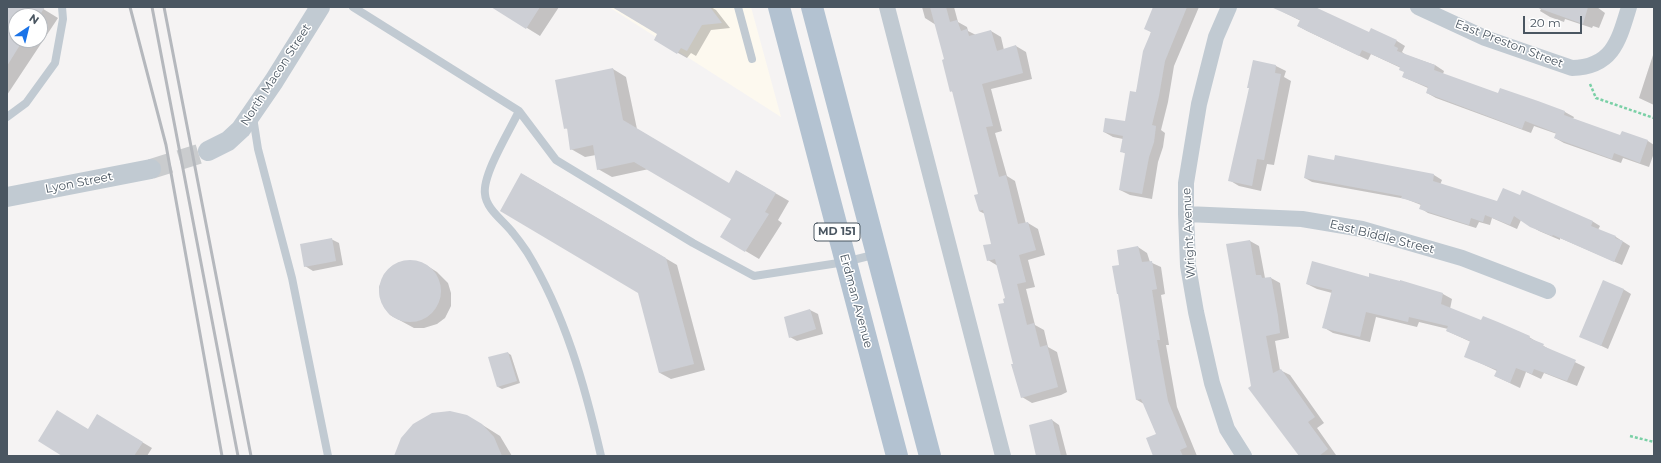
<!DOCTYPE html>
<html>
<head>
<meta charset="utf-8">
<style>
  body { margin:0 }
  #map { position:relative; width:1661px; height:463px; overflow:hidden; background:#f5f3f3; font-family:Montserrat,sans-serif }
  canvas { display:block }
  .frame { position:absolute; inset:0; border:8px solid #4a5661; pointer-events:none }
  .north { position:absolute; left:8px; top:8px; width:40px; height:40px; box-sizing:border-box; background:#fff; border:1px solid #b7bbc0; border-radius:50%; rotate:35deg; font-size:11px; font-weight:700; line-height:16px; text-align:center; color:#4a5661 }
  .north::after { content:''; display:block; margin:auto; width:14px; height:18px; background:#1a73e8; clip-path:polygon(50% 0,100% 100%,50% 72%,0 100%) }
  .scale { position:absolute; left:1523px; top:16px; width:59px; height:18px; box-sizing:border-box; border:2px solid #4a5661; border-top:0; padding-left:5px; font-size:12px; line-height:14px; white-space:nowrap; color:#4a5661; -webkit-text-stroke:3px #fff; paint-order:stroke }
</style>
</head>
<body>
<div id="map">
<canvas width="1661" height="463"></canvas>
<div class="frame"></div>
<div class="north">N</div>
<div class="scale">20 m</div>
</div>
<script>
const g = document.querySelector('canvas').getContext('2d');
g.lineJoin = 'round';
function fillPath(path, color) {
  g.fillStyle = color;
  g.fill(path, 'evenodd');
}
function strokePath(path, color, width, dash) {
  g.strokeStyle = color;
  g.lineWidth = width;
  g.lineCap = dash ? 'butt' : 'round';
  g.setLineDash(dash || []);
  g.stroke(path);
}
function label(font, color, halo, rows, align = 'center') {
  g.font = font + ' Montserrat,sans-serif';
  g.lineWidth = 3;
  g.setLineDash([]);
  g.textBaseline = 'middle';
  g.strokeStyle = halo;
  g.fillStyle = color;
  for (const [text, x, y, turn = 0] of rows) {
    g.save();
    g.translate(x, y);
    g.rotate((+turn || 0) * Math.PI / 180);
    g.textAlign = isNaN(turn) ? turn : align;
    if (halo) g.strokeText(text, 0, 0);
    g.fillText(text, 0, 0);
    g.restore();
  }
}
fillPath(new Path2D(`
  M609 7H751L781 117Z`), '#fdf9ef');
fillPath(new Path2D(`
  M7 7H40L58 18 7 95ZM16 16H40V40H16Z
  M493 7H559L540 36Z
  M632 7H711L716 10 730 28 711 30 696 56 691 53 687 58 655 40 659 34Z
  M922 7H954L958 22 967 27 968 31 976 35 991 31 1001 37 1004 50 1016 46 1026 52 1032 79 991 89 1002 131 995 133 1007 176 1015 181 1026 224 1028 223 1038 229 1045 255 1028 260 1035 287 1026 289 1035 325 1044 330 1048 347 1057 352 1067 392 1061 395 1032 403 1022 397 1015 365 1006 299 998 266 988 260 992 244 985 214 979 211 980 195 953 92 951 91 945 60 936 25 925 18Z
  M1154 7H1199L1174 66 1168 102 1161 130 1165 133 1163 147 1158 162 1152 199 1130 195 1120 190 1126 154 1121 151 1123 139 1113 137 1104 132 1126 122 1136 93 1151 32 1146 29Z
  M1277 7H1318L1317 9 1369 34 1397 41 1405 46 1402 52 1406 55 1435 65 1444 71 1443 74 1499 94 1537 102 1565 112 1574 117 1573 119 1621 137 1622 132 1648 141 1654 145V153L1649 167 1623 158 1621 163 1564 143 1555 138 1557 134 1534 126 1531 133 1436 98 1427 93 1428 88 1403 77 1405 72 1401 68 1371 54 1368 60 1307 31 1298 26 1301 21 1285 13 1276 8Z
  M1536 7H1597L1605 13 1599 28 1593 26 1592 28 1565 19 1564 22 1550 17 1540 11 1541 9Z
  M1654 52V105L1639 98Z
  M1254 61 1276 66 1286 71 1284 77 1291 81 1274 165 1267 164 1261 191 1239 186 1229 180 1248 97Z
  M613 69 626 77 637 129 729 184 737 171 789 201 778 220 782 223 759 259 722 237 732 218 649 169 612 177 598 169 596 155 585 157 571 149 568 129 565 128Z
  M1335 156 1434 175 1442 180 1440 185 1498 203 1592 221 1600 226 1598 230 1616 237 1630 246 1622 265 1560 238V240L1539 231 1521 220 1517 229 1492 218 1490 225 1479 222 1476 228 1428 213 1420 208 1421 205 1406 199 1312 182 1305 178 1335 162Z
  M522 174 677 265 705 370 671 379 660 373 639 292Z
  M331 239 339 243 343 265 313 271 305 266Z
  M1250 241 1259 246 1265 278H1271L1280 283 1289 338 1275 341 1280 370 1290 375 1324 423 1317 428 1336 455 1335 456H1300L1252 387Z
  M1138 247 1147 253 1150 262 1161 267 1165 294 1161 295 1169 345H1166L1177 407 1197 456H1154L1157 435 1144 404 1137 400 1121 266Z
  M413 261 426 265 437 272 448 283 451 293V306L445 318 437 324 424 328H414L390 315 384 307 380 297 379 287 384 275 391 267 400 262Z
  M1369 278 1443 294 1452 299 1450 309 1481 321 1529 337 1552 351 1585 367 1577 386 1544 373 1541 379 1526 372 1520 388 1495 376 1497 371 1465 356 1471 342 1447 331 1448 329 1419 322 1417 327 1376 317 1370 342 1333 333 1323 327 1332 293 1317 289 1307 284Z
  M1623 289 1631 294 1608 349 1580 336Z
  M810 310 818 314 823 334 797 341 790 337Z
  M508 353 511 355 520 383 502 389 498 387Z
  M1052 420 1059 425 1067 456H1037Z
  M107 421 152 448 147 456H64L88 430Z
  M481 424 500 436 512 456H397Z`), '#0003');
fillPath(new Path2D(`
  M7 7H45L39 16H16V40H23L7 66Z
  M491 7H540L526 29Z
  M612 7H710L722 23 702 25 687 51 681 48 677 54 654 40 657 34Z
  M930 7H946L950 22 957 20 961 31 967 29 969 36 991 30 997 51 1016 45 1023 73 982 84 993 126 986 127 999 177 1006 175 1018 224 1028 222 1036 250 1019 255 1026 282 1017 284 1027 325 1034 323 1040 347 1047 345 1058 387 1021 398 1011 364H1013L998 304 1004 303 1003 299 1005 298 995 259 987 261 983 245 991 244 983 210 979 211 974 195 978 194 952 91 950 92 942 60 944 59Z
  M1153 7H1187L1165 61 1159 96 1152 125 1156 126 1154 142 1149 157 1142 194 1119 190 1125 153 1120 152 1123 136 1103 132 1105 118 1125 121 1130 91 1136 92 1143 51 1151 32 1144 29Z
  M1271 7H1315L1369 32 1371 28 1397 40 1394 46 1398 48 1397 51 1435 65 1434 70 1498 93 1500 88 1538 101 1565 111 1564 115 1620 135 1622 131 1648 140 1640 163 1614 153 1612 159 1554 138 1556 133 1525 121 1522 129 1426 93 1428 87 1402 77 1404 72 1399 70 1400 67 1362 50 1359 56 1297 26 1300 20Z
  M1542 7H1588L1583 24 1541 9Z
  M1253 60 1276 65 1275 73 1281 74 1264 160 1257 159 1252 186 1228 181 1247 97 1249 88H1247Z
  M613 68 623 120 729 183 736 170 776 193 765 212 769 214 745 252 720 237 731 219 634 162 597 170 593 145 570 150 567 128 564 129 555 80Z
  M1308 155 1334 160 1335 155 1434 174 1433 181 1497 201 1503 188 1520 195 1522 190 1593 221 1591 226 1616 236 1615 238 1623 241 1614 262 1553 235 1552 236 1530 227 1514 216 1510 225 1485 215 1483 222 1471 218 1469 225 1419 209 1421 204 1401 198 1402 196 1304 178Z
  M521 173 666 258 694 364 659 373 638 293 500 211Z
  M332 238 336 261 304 267 300 244Z
  M1250 240 1256 275H1261L1262 278 1271 277 1278 316 1280 333 1266 336 1273 373 1281 369 1315 417 1308 422 1328 449 1319 456H1299L1248 388 1251 386 1226 244Z
  M1138 246 1142 262 1152 261 1157 289 1152 290 1160 340H1157L1168 401 1187 447 1180 450 1183 456H1153L1146 438 1156 434 1141 399 1136 400 1118 294H1117L1112 266 1119 265 1117 250Z
  M379 291a31 31 0 1 1 62 0a31 31 0 1 1-62 0Z
  M1312 261 1369 277V273L1400 281V280L1443 293 1441 304 1481 320 1483 316 1498 322 1530 336 1529 338 1544 344 1543 346 1576 360 1567 381 1534 369 1532 374 1516 368 1510 383 1494 376 1497 370 1464 357 1470 341 1446 331 1448 326 1409 317 1408 322 1366 312 1360 337 1322 328 1332 290 1306 284Z
  M1603 280 1624 289 1601 346 1579 337Z
  M810 309 816 329 789 338 784 317Z
  M508 352 517 381 497 387 488 357Z
  M57 410 88 429 97 414 143 442 134 456H62L38 441Z
  M450 411 467 415 482 424 494 437 502 456H394L401 438 413 424 432 413Z
  M1052 419 1061 456H1036L1029 425Z`), '#cdcfd5');
strokePath(new Path2D(`
  M151 169 208 151`), '#caccce', 20, [20, 10]);
strokePath(new Path2D(`
  M1590 84 1596 98 1654 118
  M1630 436 1654 442`), '#7ad0a6', 2.5, [3, 2]);
strokePath(new Path2D(`
  M353 7 519 111 556 160 693 243 754 276 845 262 877 254
  M738 7 752 59
  M519 111C510 130 482 175 485 194 486 209 504 221 513 233 518 239 523 246 527 252 565 314 585 386 601 456
  M7 117 26 103 55 63 63 19 62 7
  M253 117 258 149 292 278 328 456`), '#c1cad2', 8);
strokePath(new Path2D(`
  M887 7 1003 456
  M1229 7 1216 37 1199 104 1186 183V214L1188 266 1196 312 1212 383 1227 429 1244 456
  M1418 7 1485 38 1572 68C1613 67 1619 40 1629 7
  M1186 214 1302 219 1362 229 1462 258 1548 291`), '#c1cad2', 16);
strokePath(new Path2D(`
  M208 151 228 141 241 129 274 81 320 7
  M7 197 151 169`), '#c1cad2', 20);
strokePath(new Path2D(`
  M779 7 897 456
  M812 7 930 456`), '#b3c2d1', 22);
strokePath(new Path2D(`
  M130 7 166 145 222 456
  M152 7 238 456
  M164 7 251 456`), '#b5b8bd', 3);
for (const [x, y, w] of [
  [837,232,46]
]) {
  const box = new Path2D();
  box.roundRect(x - w / 2, y - 9, w, 18, 3);
  g.fillStyle = '#fff';
  g.fill(box);
  strokePath(box, '#4a5661', 1);
}
label('bold 11px', '#4a5661', null, [
  ["MD 151",837,232]
]);
label('12px', '#4a5661', '#fff', [
  ["East Preston Street",1509,44,21],
  ["North Macon Street",276,75,-57],
  ["Lyon Street",79,183,-11],
  ["Wright Avenue",1189,233,-93],
  ["East Biddle Street",1382,237,14],
  ["Erdman Avenue",856,301,75]
]);
</script>
</body>
</html>
